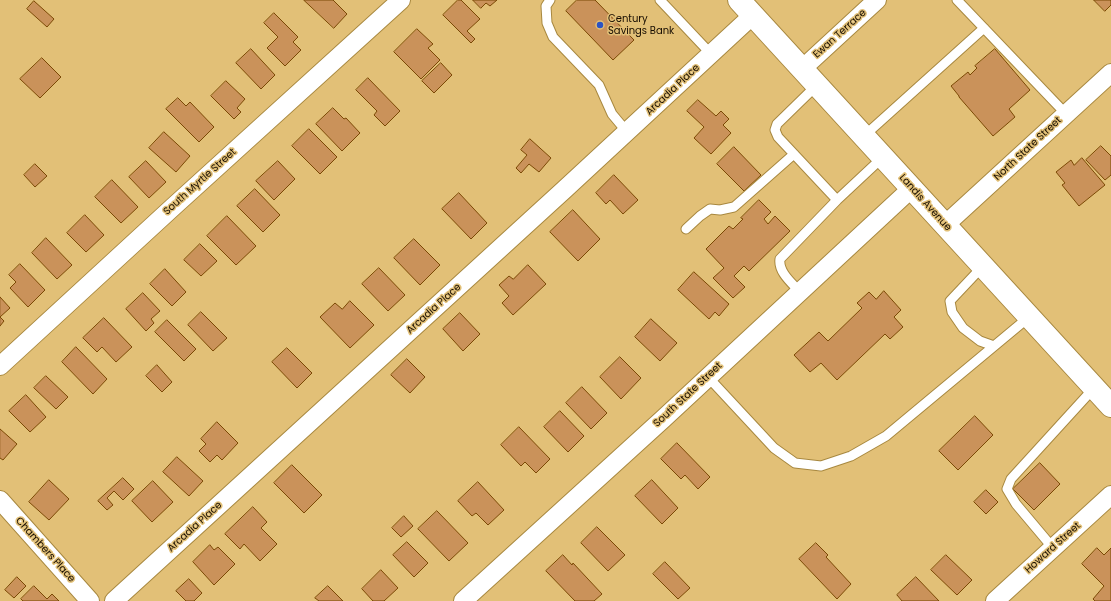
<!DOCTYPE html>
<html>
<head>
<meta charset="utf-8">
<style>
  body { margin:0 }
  canvas { display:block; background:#e2c077 }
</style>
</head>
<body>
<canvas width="1111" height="601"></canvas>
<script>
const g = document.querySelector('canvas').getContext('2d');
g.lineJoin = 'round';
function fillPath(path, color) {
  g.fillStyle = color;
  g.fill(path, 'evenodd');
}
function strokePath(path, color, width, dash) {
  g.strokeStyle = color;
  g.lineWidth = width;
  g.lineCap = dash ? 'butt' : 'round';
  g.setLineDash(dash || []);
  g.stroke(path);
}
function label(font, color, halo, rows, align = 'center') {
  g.font = font + ' Poppins,sans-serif';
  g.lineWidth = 3;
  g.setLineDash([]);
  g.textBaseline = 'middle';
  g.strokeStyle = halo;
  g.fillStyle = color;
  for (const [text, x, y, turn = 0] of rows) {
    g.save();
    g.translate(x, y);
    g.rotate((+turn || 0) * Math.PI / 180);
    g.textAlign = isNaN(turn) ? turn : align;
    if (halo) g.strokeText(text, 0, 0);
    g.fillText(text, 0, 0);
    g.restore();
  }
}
const building = new Path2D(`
  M304 0H333L347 14 334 28Z
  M458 0H461L480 19 467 31 475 39 471 43 443 15Z
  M473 0H497L490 6 486 3 481 8Z
  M577 0H595L634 40 613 60 566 11Z
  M1094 0H1111V5L1105 11Z
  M34 1 54 19 47 27 27 9Z
  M274 13 298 37 293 42 301 50 285 66 267 48 278 37 264 23Z
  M417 29 433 44 428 48 440 60 421 79 394 52Z
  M251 49 275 75 261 89 236 63Z
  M995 49 1030 90 1009 109 1015 117 993 136 959 97V96L951 86 968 72 970 75 977 68 975 66Z
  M42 58 61 77 40 98 20 79Z
  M441 63 452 75 434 93 422 81Z
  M368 78 400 111 385 126 374 115 377 111 356 90Z
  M226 81 245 99 237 108 241 112 234 119 211 96Z
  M178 98 186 106 190 102 214 127 199 142 166 109Z
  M698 100 716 116 721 111 729 119 723 125 731 133 711 154 694 138 704 127 687 111Z
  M333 108 344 119 346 118 360 133 342 151 316 124Z
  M309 129 337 157 320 174 292 146Z
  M164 132 190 156 176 172 149 148Z
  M530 139 551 158 539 172 529 164 521 173 516 168 527 155 521 150Z
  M1101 146 1111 156V175L1105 180 1086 160Z
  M734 147 761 175 744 191 717 164Z
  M1082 158 1105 185 1079 206 1062 185 1065 183 1056 172 1071 160 1074 165Z
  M146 161 166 182 149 198 129 177Z
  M278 161 295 179 274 200 256 181Z
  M35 164 47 176 35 187 24 175Z
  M614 175 638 200 623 214 610 200 606 204 596 193Z
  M112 180 138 207 121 223 95 197Z
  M255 189 280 215 263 232 237 206Z
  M459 193 487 223 471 239 442 209Z
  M759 200 771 212 764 219 768 224 775 216 790 231 749 271 744 266 734 276 745 287 733 298 713 278 724 268 706 249 729 226 733 229 743 219 741 218Z
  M573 210 600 239 578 261 550 232Z
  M85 215 104 235 86 252 67 233Z
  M227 216 256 246 236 265 207 236Z
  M46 238 72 265 57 279 32 253Z
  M414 239 440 265 420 285 394 258Z
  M200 244 217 261 201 276 184 260Z
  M20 264 45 290 28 307 10 288 16 282 9 275Z
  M528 265 546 284 513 315 502 303 509 296 499 285 509 276 513 279Z
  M379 268 405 295 388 311 362 284Z
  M165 269 186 292 172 306 150 284Z
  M694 272 729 304 719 316 715 312 709 319 678 290Z
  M884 291 901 310 894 317 903 327 890 339 885 334 837 380 821 363 810 372 794 355 819 332 828 341 862 308 857 303 869 292 876 299Z
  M143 293 160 311 151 319 154 323 146 331 126 309Z
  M0 297 10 308 0 317 4 321 0 326Z
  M350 301 374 325 350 348 320 317 335 303 342 309Z
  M201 312 227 338 213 351 188 325Z
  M460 313 480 334 463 351 443 329Z
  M104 318 132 347 116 362 102 347 97 352 83 338Z
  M651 319 677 343 660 361 635 337Z
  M167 320 196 349 184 361 155 332Z
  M76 347 107 379 93 394 62 362Z
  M287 348 312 373 297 388 272 362Z
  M620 357 641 378 621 399 600 377Z
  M407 359 425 377 410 393 391 375Z
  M157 365 172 382 162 392 146 376Z
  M46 376 68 397 56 409 34 388Z
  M582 387 607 413 591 429 566 403Z
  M26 395 46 417 30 432 9 411Z
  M560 411 584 436 568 452 544 427Z
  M975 416 993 435 958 470 939 451Z
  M217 422 238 443 222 460 217 455 210 462 199 451 206 444 201 439Z
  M519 427 550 459 536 473 525 462 521 466 501 445Z
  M0 429 17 444 3 460 0 458Z
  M677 443 710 477 698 489 685 475 681 479 661 459Z
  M177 457 203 481 189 496 163 472Z
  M1040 463 1060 484 1034 510 1013 489Z
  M292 465 322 495 304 513 274 483Z
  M123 478 134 489 123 500 114 491 107 498 113 505 107 510 98 501Z
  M49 480 69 499 49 520 29 502Z
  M652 480 678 508 662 524 635 496Z
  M153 481 173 502 152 522 132 501Z
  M478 482 504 510 488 525 476 513 472 516 458 501Z
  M986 490 998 502 986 514 974 502Z
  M253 507 267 522 261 528 277 544 260 561 244 544 240 549 225 534Z
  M437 511 468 543 449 561 418 529Z
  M404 516 413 526 401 537 392 528Z
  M597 527 625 555 608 571 581 543Z
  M407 542 428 563 414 577 393 555Z
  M816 543 828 555 826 557 851 584 837 599 799 559Z
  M210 545 214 550 218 547 235 564 214 585 193 562Z
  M1097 548 1104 555 1111 548V601H1095L1093 599 1104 586 1082 564Z
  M563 555 572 565 573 563 602 594 594 601H575L546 571Z
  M946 555 972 580 957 595 931 570Z
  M665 562 690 588 678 599 653 574Z
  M381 570 398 588 384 601H373L362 589Z
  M17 577 26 586 14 598 5 590Z
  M916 577 939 601H902L897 595Z
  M189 579 202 593 194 601H186L176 591Z
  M34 586 47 599 52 594 59 601H23L21 599Z
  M328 586 343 601H319L315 598Z`);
fillPath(building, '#ca925a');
strokePath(building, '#7b4905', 1);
const lane = new Path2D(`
  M550 0 546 6 547 23 553 37 599 85 612 114 627 132
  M660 0 711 54
  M957 0 1066 114
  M817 85 777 124 775 130 778 137 837 200 883 157
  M864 136 984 28
  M686 229 700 216 710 209 720 210 734 207 794 154
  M983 266 950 301 952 312 963 328 980 341 994 346
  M800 292C792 283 778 272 780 259L837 200
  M708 377 774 448 795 463 821 466 851 456 886 436 1029 317
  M1053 548 1016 504 1007 489 1011 479 1094 388`);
const street = new Path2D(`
  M802 69 877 0
  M945 225 1111 73
  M0 366 173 207 401 0
  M0 500 90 601
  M114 601 565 189 753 15
  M463 601 663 419 912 188
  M995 601 1111 495`);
const primary = new Path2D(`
  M739 0 1111 406`);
strokePath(lane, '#a8883f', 11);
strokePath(street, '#a8883f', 20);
strokePath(primary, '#a8883f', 24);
strokePath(lane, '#fff', 9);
strokePath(street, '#fff', 18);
strokePath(primary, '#fff', 22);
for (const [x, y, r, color] of [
  [600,25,4,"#2c53c2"]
]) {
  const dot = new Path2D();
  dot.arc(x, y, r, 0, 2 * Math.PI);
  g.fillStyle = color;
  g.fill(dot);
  strokePath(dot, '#e2c077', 1.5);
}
label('10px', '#160c00', '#e2c077', [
  ["Century",608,19],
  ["Savings Bank",608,31]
], 'left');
label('10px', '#160c00', '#e2c077', [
  ["Ewan Terrace",840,34,-42],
  ["Arcadia Place",673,90,-43],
  ["North State Street",1028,149,-43],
  ["South Myrtle Street",200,182,-42],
  ["Landis Avenue",925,203,48],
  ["Arcadia Place",434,309,-42],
  ["South State Street",688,395,-43],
  ["Arcadia Place",195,527,-42],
  ["Howard Street",1053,548,-42],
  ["Chambers Place",45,550,48]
]);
</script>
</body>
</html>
